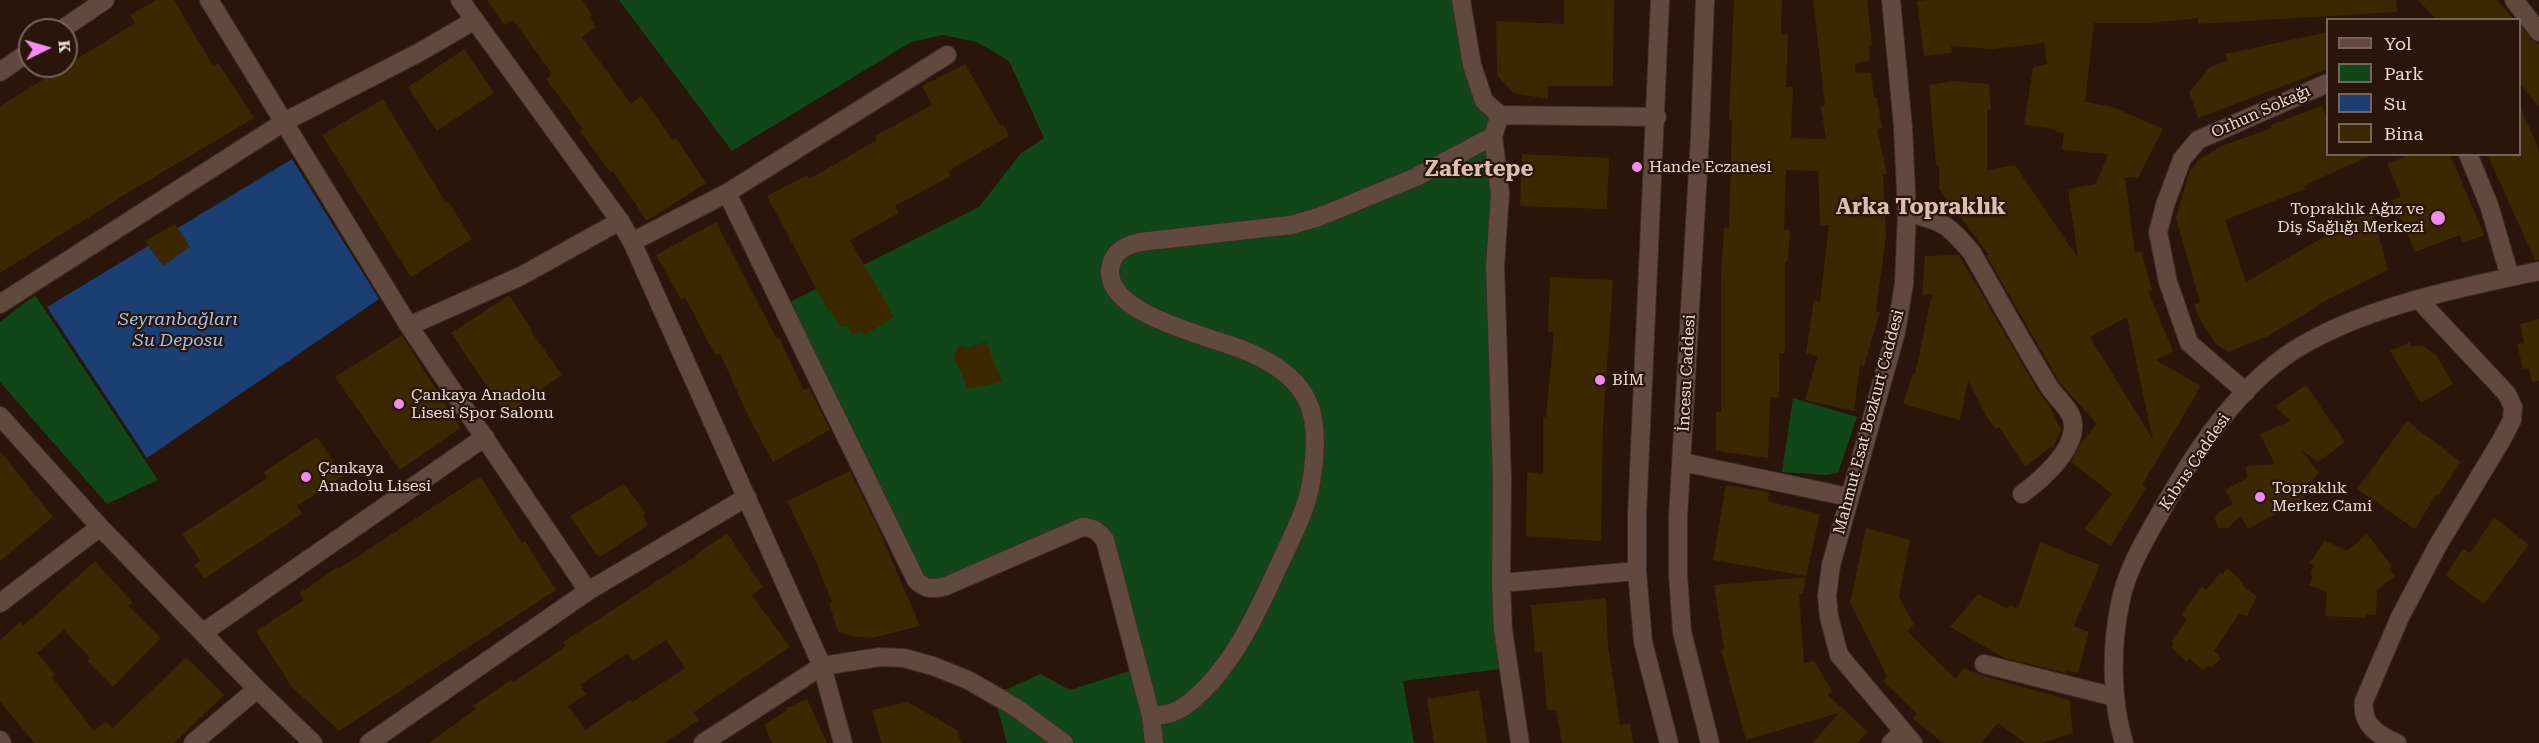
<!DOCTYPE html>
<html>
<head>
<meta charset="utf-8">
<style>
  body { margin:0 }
  #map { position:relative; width:2539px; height:743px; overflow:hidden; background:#29150a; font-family:"Roboto Serif",serif }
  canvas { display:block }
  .legend { position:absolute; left:2326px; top:18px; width:195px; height:138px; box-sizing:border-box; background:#29150a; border:2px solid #76655b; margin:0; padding:8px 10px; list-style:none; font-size:18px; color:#eadcd4 }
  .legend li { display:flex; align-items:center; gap:12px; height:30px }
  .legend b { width:30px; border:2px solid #76655b }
  .north { position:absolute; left:18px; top:18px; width:60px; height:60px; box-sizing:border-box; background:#29150a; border:2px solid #76655b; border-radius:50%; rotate:85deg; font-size:16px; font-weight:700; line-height:24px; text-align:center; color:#eadcd4 }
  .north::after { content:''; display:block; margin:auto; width:21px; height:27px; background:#f38af2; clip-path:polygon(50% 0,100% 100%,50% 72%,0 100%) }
</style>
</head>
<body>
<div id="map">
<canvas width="2539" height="743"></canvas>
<ul class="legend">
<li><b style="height:8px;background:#61493d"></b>Yol</li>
<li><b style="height:16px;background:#114619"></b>Park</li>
<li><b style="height:16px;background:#1b3e73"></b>Su</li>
<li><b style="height:16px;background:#3b2700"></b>Bina</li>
</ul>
<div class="north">K</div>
</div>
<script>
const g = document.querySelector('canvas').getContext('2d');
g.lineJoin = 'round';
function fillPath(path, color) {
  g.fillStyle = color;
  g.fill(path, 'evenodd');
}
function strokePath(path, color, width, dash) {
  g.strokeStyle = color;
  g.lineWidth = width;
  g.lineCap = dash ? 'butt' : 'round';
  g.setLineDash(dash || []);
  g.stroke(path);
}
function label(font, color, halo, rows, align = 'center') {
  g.font = font + ' "Roboto Serif",serif';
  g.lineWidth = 4.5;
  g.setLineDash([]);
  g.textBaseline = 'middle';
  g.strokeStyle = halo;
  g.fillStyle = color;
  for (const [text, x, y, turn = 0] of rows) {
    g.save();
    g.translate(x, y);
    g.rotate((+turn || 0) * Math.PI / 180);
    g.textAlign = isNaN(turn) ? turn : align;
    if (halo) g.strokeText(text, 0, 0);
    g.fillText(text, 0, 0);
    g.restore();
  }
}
fillPath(new Path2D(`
  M619 0H1461L1472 65 1500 115 1509 668 1403 681 1414 743H1007L994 695 1040 674 1070 690 1139 668 1105 540 1090 527 930 588 782 306 979 207 1021 153 1044 138 1009 61 977 42 943 35 911 42 732 151Z
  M35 295 158 480 107 504 0 382V322Z
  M1793 398 1857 417 1838 473 1826 475 1782 472Z`), '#114619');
fillPath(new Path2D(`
  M292 159 379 299 147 458 47 307Z`), '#1b3e73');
fillPath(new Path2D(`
  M156 0H174L213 66 218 63 254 118 134 189 0 273V106L135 23 130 15Z
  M487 0H582L592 15 589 17 596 27 582 37 631 104 641 96 673 140 676 138 706 183 647 221 613 171 610 172 580 131 583 129 546 79 552 74 513 20 504 25Z
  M1564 0H1614L1613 86H1548V99L1513 93 1497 75 1496 21 1564 24Z
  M1734 0H1782L1781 34 1788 35 1786 87H1793L1791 138 1826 139 1821 106 1825 105 1813 0H1867L1872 45H1869L1870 61 1855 63V72L1871 73 1874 98H1877L1882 128 1877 129 1887 174H1883L1886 236 1876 311 1880 312 1864 366 1860 365 1854 411 1805 400 1818 356 1806 353 1814 300 1820 301 1829 225 1820 226 1818 171 1786 170 1784 230H1790L1788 261H1785V348L1784 353H1779V397H1770L1768 458 1716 451V412H1721V276L1724 227 1729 228 1732 120H1729Z
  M1926 0H2396L2397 12 2198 24V18L2150 23H2094L2085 102 2113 107 2163 129 2138 178 2125 177 2135 253 2141 251 2152 290 2148 291 2173 351 2156 360 2201 386 2142 485 2146 488 2111 546 2084 529 2112 494 2071 462 2081 443 2097 424 2060 383 1986 255H1989L1939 189V165H1936L1929 85 1953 81 1989 84 1991 109 1987 110V170L2015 165 2078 258 2068 189 2096 184 2108 154 2062 150 2064 133 2056 132V129L2024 125 2033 67 2047 64 2044 43 1993 49 1951 46 1952 53 1924 56 1917 1ZM2127 317 2135 357 2153 440 2090 337Z
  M2418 0H2497L2515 20H2437Z
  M2520 25 2531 39 2539 45V107L2520 84Z
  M2328 32V69L2198 118 2189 92 2210 67 2228 60 2225 54Z
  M464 49 494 93 437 131 408 87Z
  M965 64 1000 125 1003 124 1009 136 948 171 951 176 895 206 899 213 850 240 894 317 864 335 860 331 853 335 846 325 841 328 830 309 828 311 767 196 807 175 809 179 877 140 875 136 932 105 922 86Z
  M383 99 446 203 448 201 472 239 411 277 322 135Z
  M2322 106 2328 121V154H2374L2303 186 2305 189 2225 220 2246 282 2372 209 2388 270 2317 305 2318 306 2268 336 2228 352 2216 344 2198 316 2194 305 2200 302 2176 218 2189 172 2199 159 2224 145 2272 128 2270 125Z
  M2520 106 2539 150V260H2535L2487 154H2520Z
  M1522 154 1609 158 1607 209 1520 206Z
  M2412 154H2450L2484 235 2462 243 2460 235 2415 252 2392 200 2401 196 2387 164Z
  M716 222 777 339 779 338 804 390 809 387 830 430 773 462 749 418 720 353 715 355 685 297 681 300 656 255Z
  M175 224 190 247 163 266 145 241Z
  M1959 255 2038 391 2049 405 2061 430 2053 448 2051 447 2025 467 1999 427 1996 429 1988 419 1968 381 1960 420 1903 404 1913 373 1915 374 1932 294 1922 295 1925 256Z
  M1550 277 1613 280 1603 425 1601 541 1526 536 1527 472 1543 474V417H1546L1554 332H1548Z
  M509 295 532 330 531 331 562 375 506 415 451 333Z
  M2539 319V381L2532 382 2529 368 2523 369 2517 344 2524 343 2520 324Z
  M402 335 460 428 400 470 335 377Z
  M986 342 1002 382 968 389 954 357 958 345 967 348Z
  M2410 342V346H2423L2437 356 2453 384 2421 403 2390 351Z
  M2306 385 2345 442 2318 462 2301 450 2319 473 2303 493 2305 497 2248 529 2241 516 2228 528H2218L2215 518 2217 513 2233 504 2225 490 2247 478 2246 466 2275 464 2260 434 2290 421 2275 406Z
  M2407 421 2461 462 2438 496 2436 495 2415 529 2357 489Z
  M317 437 343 476 297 506 302 514 204 579 194 565 200 561 182 534 267 478 264 472Z
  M0 451 53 517 0 561Z
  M850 471 876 523 920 626 872 638 852 636 838 632 829 603 832 602 814 557 787 501Z
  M480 476 522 543 525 541 556 590 339 731 291 686 256 631 304 600 300 593 338 567 339 569Z
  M624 484 646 514 643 516 648 525 600 557 595 553 570 516Z
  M1726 485 1769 492 1768 501 1820 514 1806 576 1713 560Z
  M2494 517 2529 545 2484 604 2445 575 2463 549 2470 553Z
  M1866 528 1910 540 1899 597 1914 624 1907 631 1956 679 1963 668 1981 675 2069 700 2073 733 2041 743H2025L1998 723 1981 743H1943L1913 718 1917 714 1883 681 1887 676 1850 603Z
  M727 533 763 587 752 595 790 647 694 712 699 720 664 743H429L476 709 473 706 512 679 514 682 566 646 563 642 696 556 695 555ZM666 640 685 668 632 702 630 700 585 730 568 706 586 694 580 685 628 653 633 661Z
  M2367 534 2392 566 2389 569 2395 576 2377 590 2376 615 2365 614V618L2325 616 2327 592 2309 585 2313 576 2310 574 2314 566 2310 563 2325 540 2347 551Z
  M2040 542 2100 565 2074 626 2089 632 2078 673 2065 670 2066 673 2005 658 1950 627 1978 594 2008 609 2009 605 2018 608Z
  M95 561 133 603 128 606 161 638 113 687 87 661 90 658 64 630 37 653 55 674 52 677 94 731 106 721 113 728 186 657 224 695 174 743H34L0 701V640L20 622 23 626Z
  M2227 568 2244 583 2243 586 2257 597 2247 616 2239 614 2214 651 2221 658 2212 667 2207 666 2203 671 2189 658 2187 662 2171 647 2174 643 2171 641 2187 620 2181 614 2202 587 2206 590 2220 573 2223 574Z
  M1806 577 1803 594H1799L1804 663 1814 661 1832 691 1828 695 1868 732 1857 743H1812L1839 713 1746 740 1721 650 1724 649 1714 585Z
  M1606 598 1608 646 1620 725 1630 723 1633 743H1562L1556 710H1547L1542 652H1535L1531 605Z
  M1479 690 1487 743H1434L1427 699Z
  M807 699 827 743H772L764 725 787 710 786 708Z
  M908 702 957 730 961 743H881L872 710Z`), '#3b2700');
const street = new Path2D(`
  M209 0 409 326 521 276 620 221
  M460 0 620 221 632 242 822 666 843 743
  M1461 0 1472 65 1484 101 1500 115 1657 117
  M2514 0 2539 32
  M61 30 105 0
  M0 72 30 51
  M1493 136 1500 194 1495 266 1502 479 1501 583 1503 630 1520 743
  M2468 154 2489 205 2510 277
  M727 193 916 580C925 590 934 589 946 586L1082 527C1093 527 1099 532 1105 540L1151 716 1154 743
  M1907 213C1943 221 1949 225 1972 253 1997 297 2022 342 2048 385 2056 399 2074 410 2073 427 2073 452 2041 480 2022 494
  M632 242 727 193 947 55
  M0 304 284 122 418 53 475 20
  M409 326 588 591
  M2246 392 2189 343 2168 282 2158 232 2165 205 2182 159 2198 140 2328 83
  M0 416 100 527 257 689 313 743
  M1682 462 1849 497
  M1501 583 1637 571
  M0 603 100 527
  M204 632 485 437
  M1984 664 2115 697
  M1151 716C1165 716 1178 712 1189 703 1233 668 1257 612 1280 563 1292 537 1306 511 1311 483 1315 459 1318 424 1308 402 1298 379 1273 363 1251 353 1217 337 1107 317 1110 270 1112 252 1124 246 1140 242L1291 225 1319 217 1416 177 1493 136 1500 115
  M0 740 2 743
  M193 743 257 689
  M369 743 588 591 747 497
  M703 743 822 666 880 657 904 658 933 666 968 680 1015 707 1064 743
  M1891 743 1903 732
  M2397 743C2377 735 2361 724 2364 701L2400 617 2438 545 2501 441 2512 420 2513 407 2507 394 2419 300`);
const secondary = new Path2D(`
  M1660 0 1637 516V571L1643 642 1669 743
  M1705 0 1700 136 1678 517V574L1682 632 1710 743
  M1891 0 1903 127 1907 213 1904 284 1896 332 1831 565 1827 596 1829 617 1839 655 1913 743
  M2124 743C2111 701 2111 647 2120 604 2126 572 2142 545 2158 517 2193 454 2241 379 2306 343 2373 305 2464 287 2539 271`);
strokePath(street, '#3c2e2a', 20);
strokePath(secondary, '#3c2e2a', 20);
strokePath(street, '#61493d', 18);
strokePath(secondary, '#61493d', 18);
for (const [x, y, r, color] of [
  [1637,167,6,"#f38af2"],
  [2438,218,8,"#f38af2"],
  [1600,380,6,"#f38af2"],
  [399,404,6,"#f38af2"],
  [306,477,6,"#f38af2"],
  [2260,497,6,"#f38af2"]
]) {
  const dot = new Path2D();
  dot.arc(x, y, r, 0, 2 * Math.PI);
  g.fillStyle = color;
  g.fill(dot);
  strokePath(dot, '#29150a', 2);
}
label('16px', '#eadcd4', '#29150a', [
  ["Orhun Sokağı",2261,112,-24],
  ["İncesu Caddesi",1687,373,-87],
  ["Mahmut Esat Bozkurt Caddesi",1869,422,-75],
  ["Kıbrıs Caddesi",2195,462,-56]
]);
label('16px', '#eadcd4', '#29150a', [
  ["Hande Eczanesi",1649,167],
  ["Topraklık Ağız ve",2424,209,"right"],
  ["Diş Sağlığı Merkezi",2424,227,"right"],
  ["BİM",1612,380],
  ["Çankaya Anadolu",411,395],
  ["Lisesi Spor Salonu",411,413],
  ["Çankaya",318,468],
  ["Anadolu Lisesi",318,486],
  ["Topraklık",2272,488],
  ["Merkez Cami",2272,506]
], 'left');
label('italic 18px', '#a0c0f1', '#29150a', [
  ["Seyranbağları",178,320],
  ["Su Deposu",178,341]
]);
label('bold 22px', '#dcbfb1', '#29150a', [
  ["Zafertepe",1479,170],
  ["Arka Topraklık",1921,208]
]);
</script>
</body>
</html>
